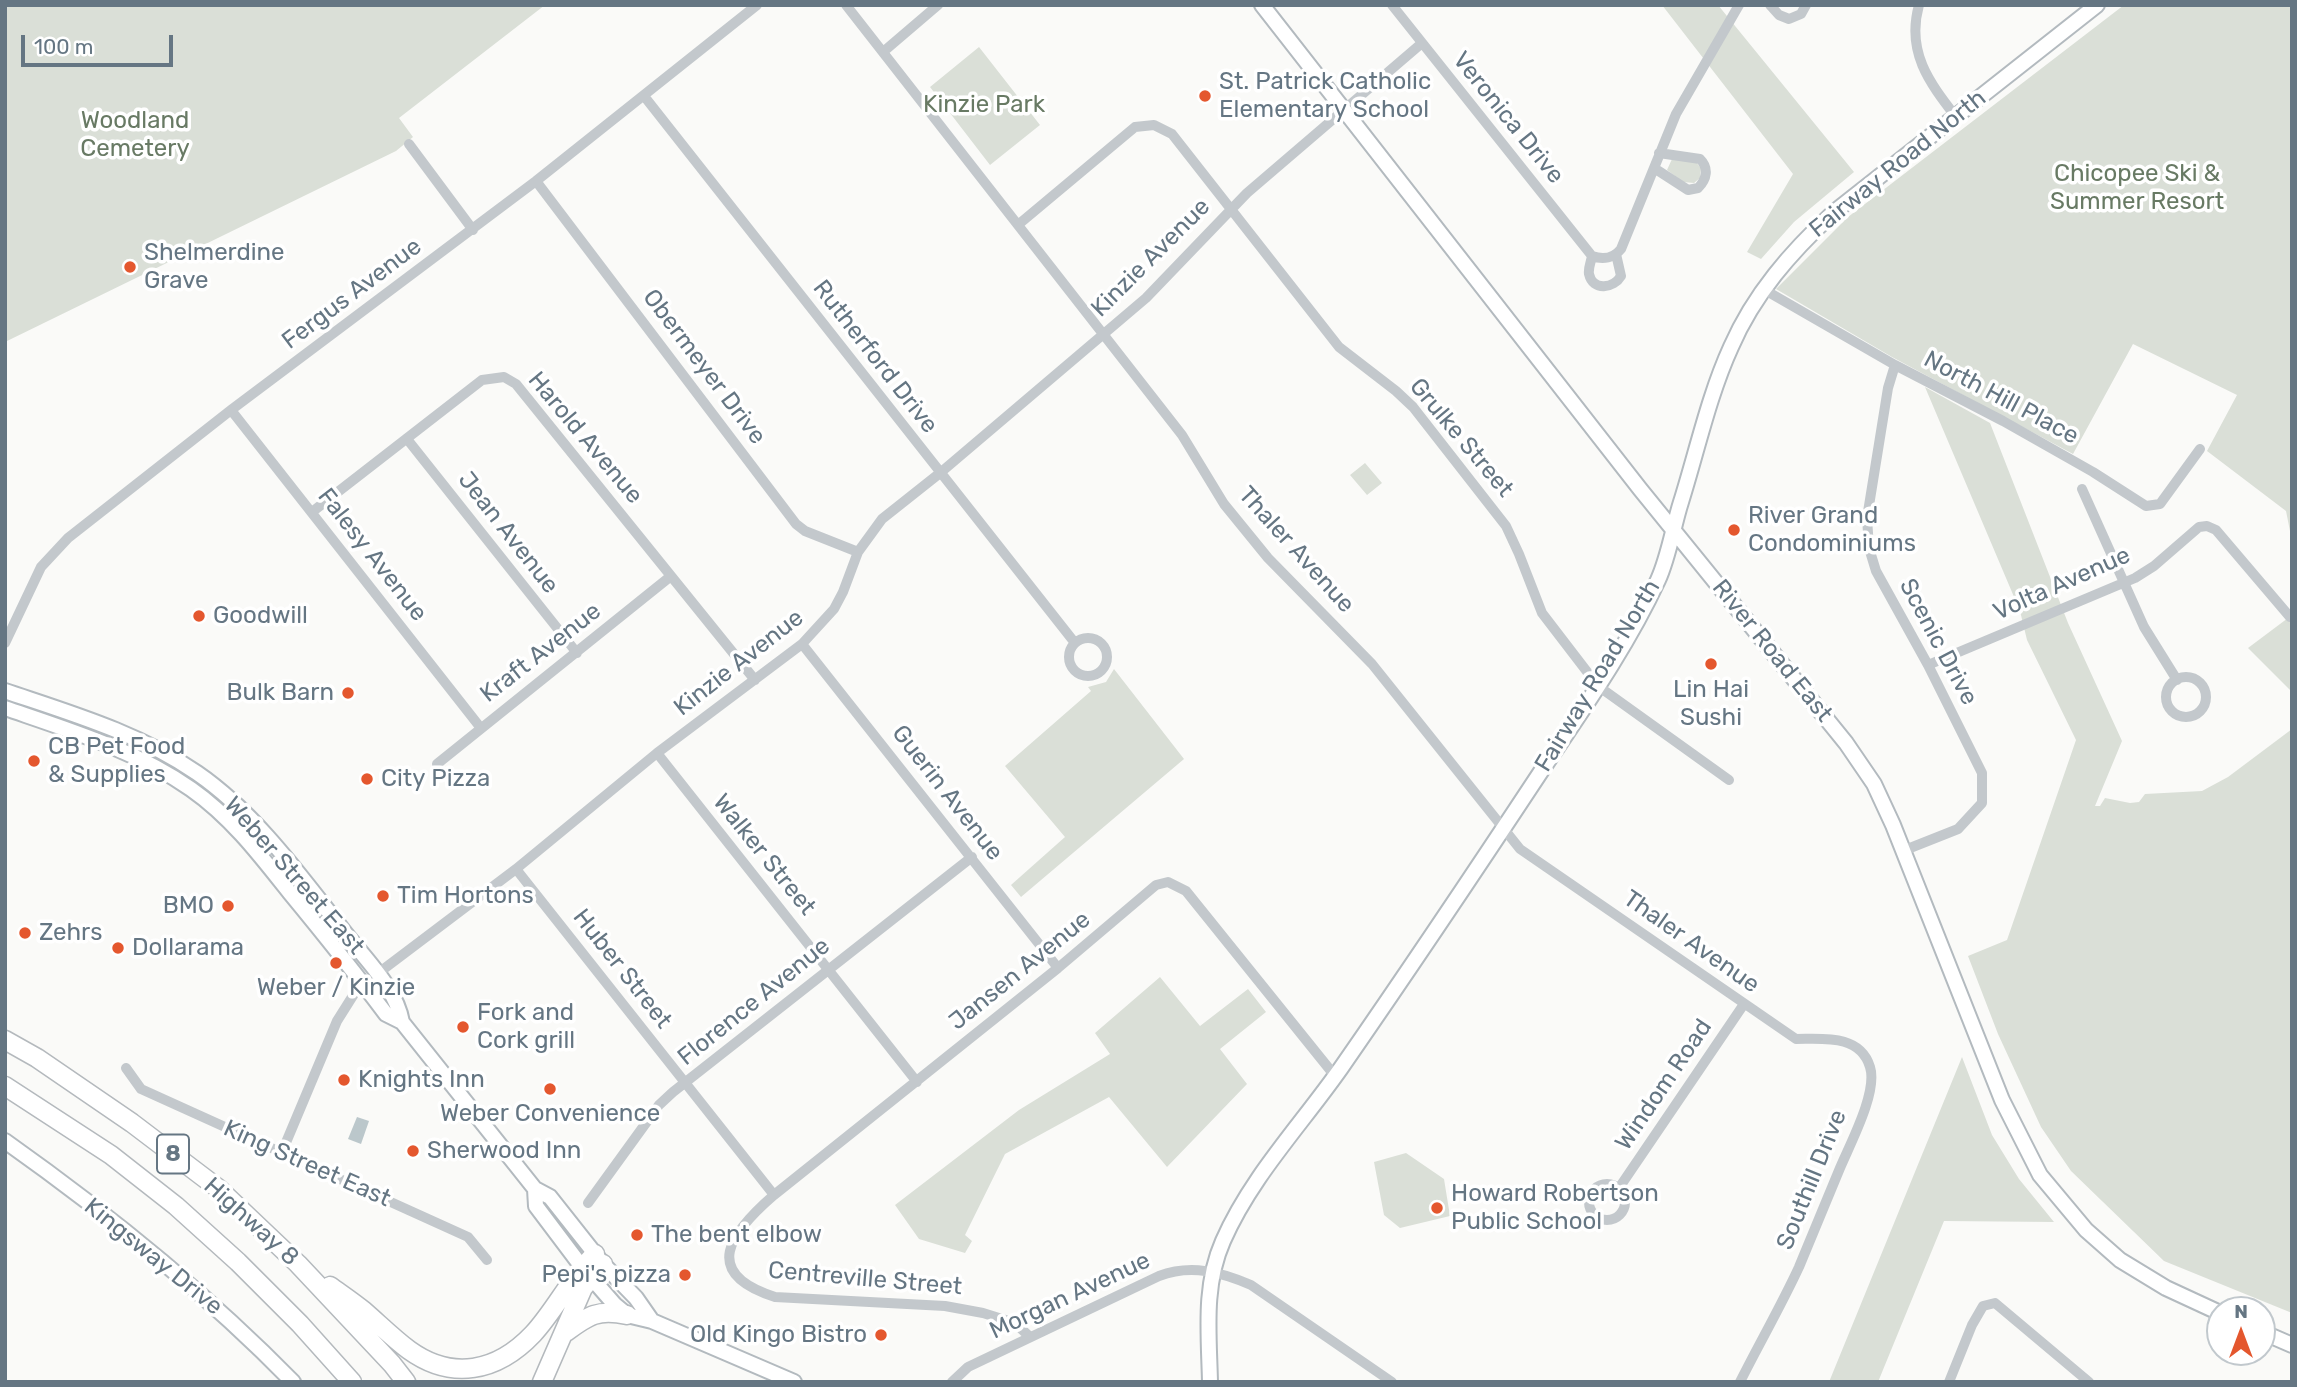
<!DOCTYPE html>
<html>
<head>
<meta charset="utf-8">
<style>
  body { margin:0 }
  #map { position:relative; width:2297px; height:1387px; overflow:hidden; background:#fafaf8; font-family:Rubik,sans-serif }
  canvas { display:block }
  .frame { position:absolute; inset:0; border:7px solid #657683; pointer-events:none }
  .north { position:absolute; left:2206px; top:1296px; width:70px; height:70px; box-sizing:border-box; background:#fff; border:2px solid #c1c8cd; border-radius:50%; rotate:0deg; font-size:19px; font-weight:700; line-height:28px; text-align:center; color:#657683 }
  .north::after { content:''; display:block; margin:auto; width:24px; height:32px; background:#e4572e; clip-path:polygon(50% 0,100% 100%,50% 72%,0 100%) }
  .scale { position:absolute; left:21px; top:35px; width:152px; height:32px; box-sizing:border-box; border:4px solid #657683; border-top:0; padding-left:9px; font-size:21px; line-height:24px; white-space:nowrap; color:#657683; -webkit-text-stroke:5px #fff; paint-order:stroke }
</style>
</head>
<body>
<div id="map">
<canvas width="2297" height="1387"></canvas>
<div class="frame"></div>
<div class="north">N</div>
<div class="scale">100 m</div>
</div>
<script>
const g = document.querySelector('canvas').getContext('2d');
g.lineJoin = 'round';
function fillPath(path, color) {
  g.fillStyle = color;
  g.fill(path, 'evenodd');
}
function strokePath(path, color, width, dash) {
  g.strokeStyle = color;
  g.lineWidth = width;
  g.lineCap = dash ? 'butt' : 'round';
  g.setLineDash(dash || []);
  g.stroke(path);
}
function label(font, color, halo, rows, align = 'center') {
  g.font = font + ' Rubik,sans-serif';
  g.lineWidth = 7;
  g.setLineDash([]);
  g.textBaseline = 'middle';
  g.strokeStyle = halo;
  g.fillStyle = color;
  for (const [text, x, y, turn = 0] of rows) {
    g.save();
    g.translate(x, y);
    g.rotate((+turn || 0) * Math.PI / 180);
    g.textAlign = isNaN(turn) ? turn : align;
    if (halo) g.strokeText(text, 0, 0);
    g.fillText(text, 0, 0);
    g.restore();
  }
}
fillPath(new Path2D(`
  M5 5H545L399 118 413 137 396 151 5 342Z
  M1662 5H1718L1854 172 1794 222 1761 259 1747 252 1793 174Z
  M2124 5H2292V541L2286 511 2207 451 2237 395 2133 344 2073 454 1892 357 1776 289 1848 217Z
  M979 47 1040 125 990 165 930 87Z
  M1672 159 1695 161 1701 168 1700 178 1694 183 1683 182 1667 170Z
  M1925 387 1990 423 2068 623 2122 741 2095 806H2100L2105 798 2130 803 2139 802 2145 794 2202 791 2228 777 2292 729V1313L2164 1261 2071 1171 2041 1127 1998 1034 1968 956 2007 940 2076 740 2027 640 2020 611Z
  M1365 463 1382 483 1367 495 1350 475Z
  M2292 615V692L2248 648Z
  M1114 669 1184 759 1021 897 1011 885 1065 837 1005 766 1091 691 1088 687 1106 682Z
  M1160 977 1200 1026 1248 989 1266 1012 1220 1049 1247 1084 1167 1167 1109 1097 1005 1154 965 1235 972 1241 965 1253 919 1239 895 1205 1019 1110 1110 1054 1095 1033Z
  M1962 1057 1992 1135 2019 1179 2054 1222 1944 1221 1878 1382H1829Z
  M1406 1153 1444 1179 1450 1216 1400 1228 1384 1215 1374 1162Z`), '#dadfd7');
fillPath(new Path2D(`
  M357 1117 369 1121 361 1144 348 1139Z`), '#bbc7cb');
const secondary = new Path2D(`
  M1262 5 1640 489 1846 743 1874 784 1893 825 2002 1100 2040 1175 2086 1230 2120 1260 2166 1288 2220 1313
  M5 691C70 713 139 733 197 773 255 813 299 874 342 929 363 957 396 987 402 1022
  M5 708C69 730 135 750 191 789 231 817 260 855 290 893 323 933 355 973 386 1014L402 1022 535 1189 550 1197 603 1264 636 1298 652 1321
  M5 1141C108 1214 205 1292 293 1382
  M535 1189 536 1206 582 1267 615 1305 627 1315 652 1321 794 1382
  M2262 1332 2292 1345
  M1210 1382C1209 1335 1203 1286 1223 1241 1251 1177 1301 1125 1341 1068 1409 970 1476 870 1542 770 1583 709 1627 647 1658 580 1669 556 1673 527 1681 502 1697 451 1709 395 1731 347 1754 294 1791 252 1833 213L2097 5`);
const highway = new Path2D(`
  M5 1040 37 1058 132 1123 219 1189 298 1264 392 1364 406 1382
  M5 1086 111 1155 176 1206 238 1262 300 1324 352 1382
  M330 1286C341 1294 353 1302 364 1311 379 1324 393 1338 409 1350 452 1381 497 1372 533 1334 556 1309 570 1278 595 1254
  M566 1332C589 1315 598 1309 627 1315
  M542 1382 583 1288 603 1264`);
strokePath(secondary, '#b3babf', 18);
strokePath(highway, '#b4b9bd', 21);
strokePath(new Path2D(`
  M846 5 1182 435 1224 504 1268 558 1372 664 1520 849 1796 1039C1823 1039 1860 1034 1870 1067 1878 1092 1850 1144 1840 1168 1826 1201 1813 1234 1799 1267 1781 1306 1759 1344 1740 1382
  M1392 5 1592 256C1603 260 1614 258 1621 249L1676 114 1739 5
  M1770 5 1779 15 1789 19 1801 14 1806 5
  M1919 5C1906 52 1929 82 1956 117
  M883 52 938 5
  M644 96 1075 643
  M409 144 473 230
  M1654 168 1688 190 1698 188C1707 179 1709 168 1700 159L1659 153
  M536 181 796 524 805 531 858 552
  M1019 224 1135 127 1154 125 1172 134 1339 347 1396 391 1413 407 1506 526 1519 554 1542 613 1598 686 1729 780
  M1592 256C1591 262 1588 268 1589 274 1593 292 1614 288 1621 276L1616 254
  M1763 289 1895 365 2003 421 2093 472 2146 506 2160 504 2200 449
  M1895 365 1888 388 1867 518 1869 548 1876 571 1928 665 1982 773V803L1958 829 1905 850
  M231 410 480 727
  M407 439 577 653
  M2082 489 2144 627 2177 680
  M312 512 482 380 504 377 516 384 755 680
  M1069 657a19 19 0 1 1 38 0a19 19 0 1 1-38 0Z
  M5 643 41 567 68 538 231 410 536 181 757 5
  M802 644 1058 968
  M1928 665 2135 578 2154 566 2199 527 2207 526 2216 530 2290 617
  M2166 697a20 20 0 1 1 40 0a20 20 0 1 1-40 0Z
  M657 753 917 1082
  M437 764 671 576
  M516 869 774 1195
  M126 1068 141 1089 468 1237 487 1260
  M282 1152 337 1021 354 994 385 968 516 869 657 753 802 644 834 609 843 592 858 552 882 519 940 473 1146 298 1247 193 1422 43
  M1589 1202a18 18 0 1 1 36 0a18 18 0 1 1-36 0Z
  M1619 1188 1744 1004
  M588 1203 659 1105 673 1092 972 857
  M1030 1337 1015 1323 983 1313 945 1306 775 1297C700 1273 730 1233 774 1195L1058 968 1156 885 1168 882 1186 891 1335 1076
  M952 1382 968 1367 1159 1276C1191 1264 1221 1272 1251 1285L1392 1382
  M1949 1382 1972 1325 1983 1306 1995 1303 2089 1382`), '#c3c8cc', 10);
strokePath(secondary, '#fff', 14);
strokePath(highway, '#fff', 18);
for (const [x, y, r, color] of [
  [1205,96,7,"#e4572e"],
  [130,267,7,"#e4572e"],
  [1734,530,7,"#e4572e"],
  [199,616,7,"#e4572e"],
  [1711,664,7,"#e4572e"],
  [348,693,7,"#e4572e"],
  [34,761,7,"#e4572e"],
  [367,779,7,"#e4572e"],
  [383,896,7,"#e4572e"],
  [228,906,7,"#e4572e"],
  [25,933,7,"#e4572e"],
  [118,948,7,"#e4572e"],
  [336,963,7,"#e4572e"],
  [463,1027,7,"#e4572e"],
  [344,1080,7,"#e4572e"],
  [550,1089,7,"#e4572e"],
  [413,1151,7,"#e4572e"],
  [1437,1208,7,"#e4572e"],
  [637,1235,7,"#e4572e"],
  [685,1275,7,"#e4572e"],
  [881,1335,7,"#e4572e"]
]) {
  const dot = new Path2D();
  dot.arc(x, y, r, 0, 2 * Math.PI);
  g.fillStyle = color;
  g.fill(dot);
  strokePath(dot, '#fff', 2.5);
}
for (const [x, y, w] of [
  [173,1154,32]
]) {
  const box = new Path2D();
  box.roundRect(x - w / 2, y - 19.5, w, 39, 5);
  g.fillStyle = '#fff';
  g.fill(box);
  strokePath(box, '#657683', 2);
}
label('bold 23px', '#657683', null, [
  ["8",173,1154]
]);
label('24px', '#657683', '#fff', [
  ["St. Patrick Catholic",1219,82],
  ["Elementary School",1219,110],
  ["Shelmerdine",144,253],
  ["Grave",144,281],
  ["River Grand",1748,516],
  ["Condominiums",1748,544],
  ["Goodwill",213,616],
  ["Lin Hai",1711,690,"center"],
  ["Sushi",1711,718,"center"],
  ["Bulk Barn",334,693,"right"],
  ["CB Pet Food",48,747],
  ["& Supplies",48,775],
  ["City Pizza",381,779],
  ["Tim Hortons",397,896],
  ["BMO",214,906,"right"],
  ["Zehrs",39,933],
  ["Dollarama",132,948],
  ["Weber / Kinzie",336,988,"center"],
  ["Fork and",477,1013],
  ["Cork grill",477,1041],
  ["Knights Inn",358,1080],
  ["Weber Convenience",550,1114,"center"],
  ["Sherwood Inn",427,1151],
  ["Howard Robertson",1451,1194],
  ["Public School",1451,1222],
  ["The bent elbow",651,1235],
  ["Pepi's pizza",671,1275,"right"],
  ["Old Kingo Bistro",867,1335,"right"]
], 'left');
label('24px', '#687a64', '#fff', [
  ["Kinzie Park",984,105],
  ["Woodland",135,121],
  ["Cemetery",135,149],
  ["Chicopee Ski &",2137,174],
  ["Summer Resort",2137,202]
]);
label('24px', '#657683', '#fff', [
  ["Veronica Drive",1508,118,51],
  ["Fairway Road North",1898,164,-39],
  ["Kinzie Avenue",1151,258,-45],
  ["Fergus Avenue",352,294,-37],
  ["Rutherford Drive",875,357,52],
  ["Obermeyer Drive",704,367,53],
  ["North Hill Place",2001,398,28],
  ["Harold Avenue",585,438,50],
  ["Grulke Street",1461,438,50],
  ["Jean Avenue",508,533,52],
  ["Thaler Avenue",1296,550,48],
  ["Falesy Avenue",372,555,52],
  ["Volta Avenue",2062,584,-24],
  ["Scenic Drive",1938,642,62],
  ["River Road East",1772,651,51],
  ["Kraft Avenue",541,653,-38],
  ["Kinzie Avenue",739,663,-38],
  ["Fairway Road North",1598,676,-59],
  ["Guerin Avenue",947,793,52],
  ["Walker Street",764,855,51],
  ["Weber Street East",294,876,49],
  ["Thaler Avenue",1691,942,35],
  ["Huber Street",622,969,52],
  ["Jansen Avenue",1020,971,-39],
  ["Florence Avenue",754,1002,-39],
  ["Windom Road",1664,1085,-56],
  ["King Street East",307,1164,24],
  ["Southill Drive",1812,1180,-68],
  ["Highway 8",251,1222,42],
  ["Kingsway Drive",153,1257,39],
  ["Centreville Street",865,1279,5],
  ["Morgan Avenue",1070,1296,-25]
]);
</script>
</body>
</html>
